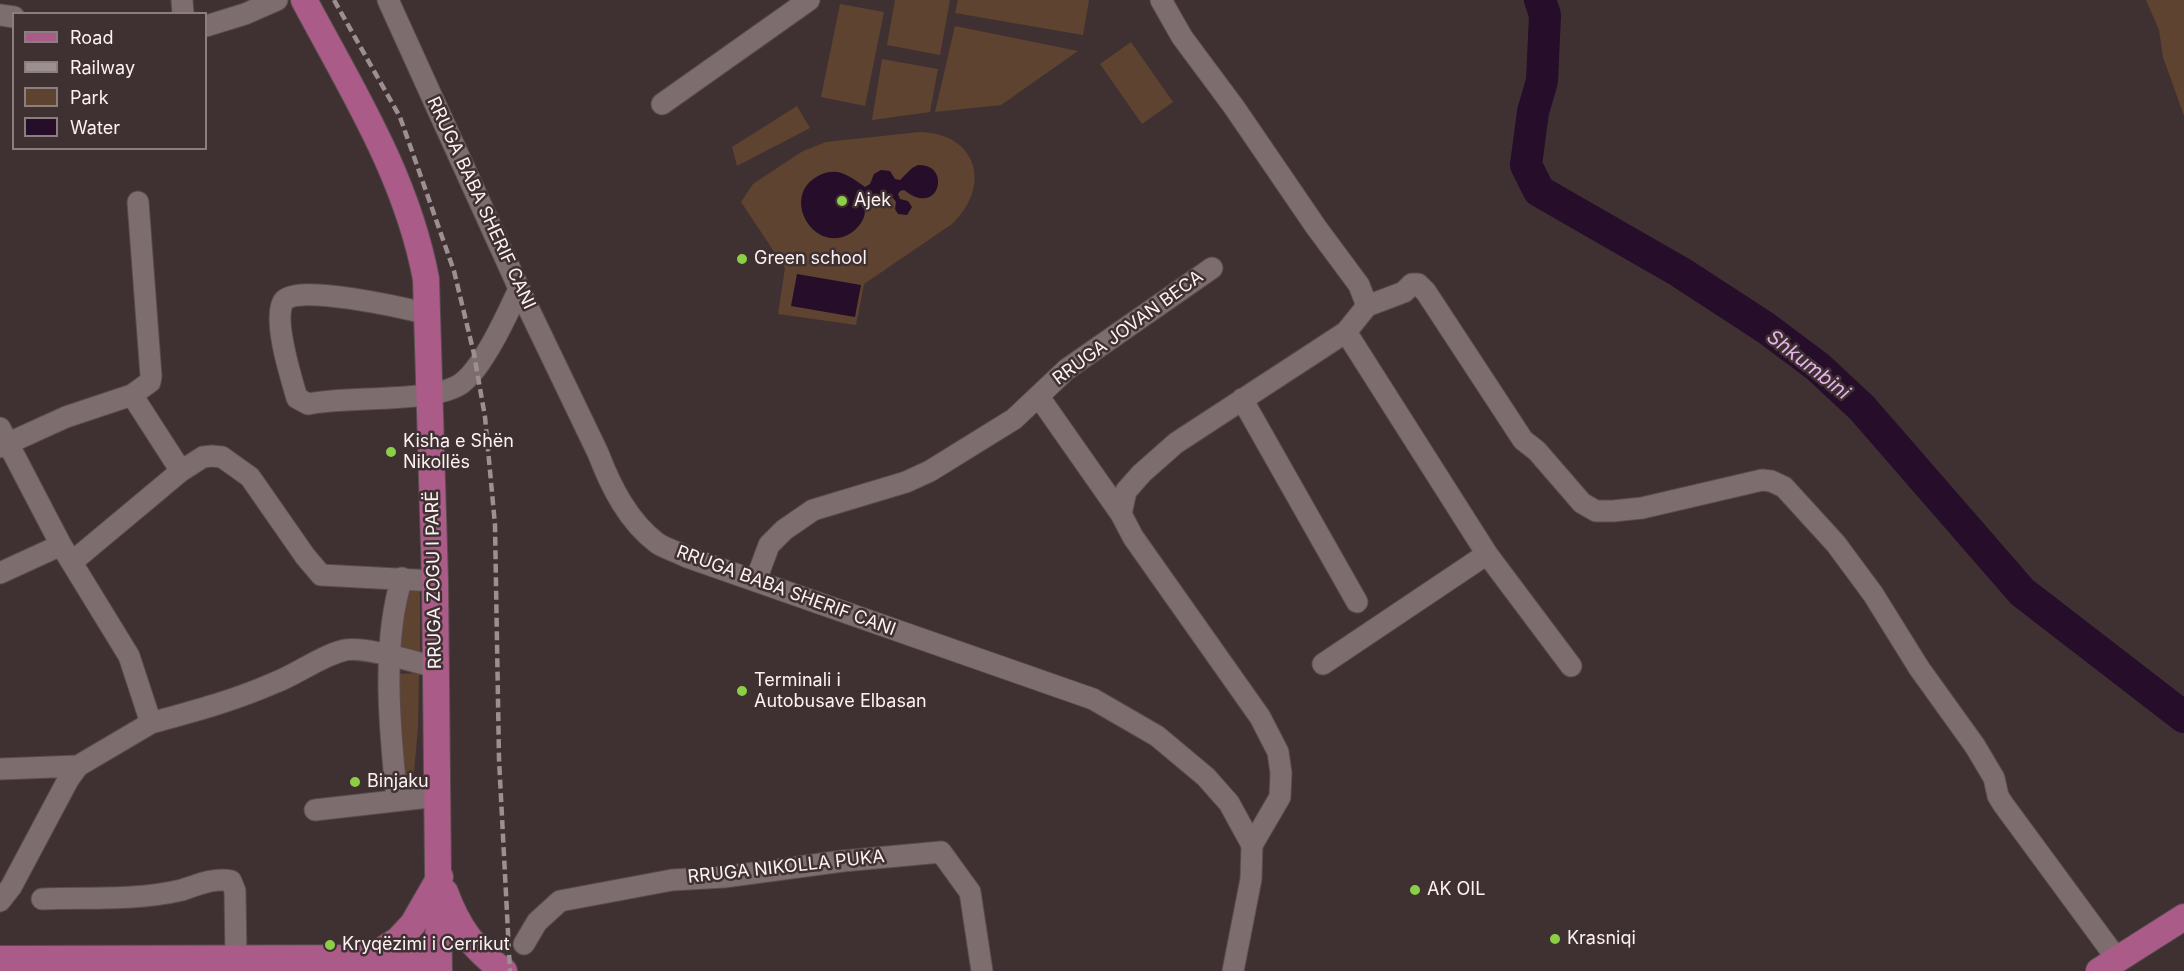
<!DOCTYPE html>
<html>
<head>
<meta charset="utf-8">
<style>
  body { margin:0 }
  #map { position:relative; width:2184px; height:971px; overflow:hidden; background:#3f3032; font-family:Inter,sans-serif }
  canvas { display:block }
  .legend { position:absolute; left:12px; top:12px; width:195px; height:138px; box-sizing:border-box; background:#3f3032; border:2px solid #8b7e7f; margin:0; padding:8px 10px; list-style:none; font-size:18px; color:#fcf2f3 }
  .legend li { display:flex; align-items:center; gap:12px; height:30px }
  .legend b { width:30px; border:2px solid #8b7e7f }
</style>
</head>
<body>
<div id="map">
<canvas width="2184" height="971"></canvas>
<ul class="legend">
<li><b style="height:8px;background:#aa5b87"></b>Road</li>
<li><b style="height:8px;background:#9c8f91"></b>Railway</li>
<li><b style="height:16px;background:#5e4430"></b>Park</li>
<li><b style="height:16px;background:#260d2a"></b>Water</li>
</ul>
</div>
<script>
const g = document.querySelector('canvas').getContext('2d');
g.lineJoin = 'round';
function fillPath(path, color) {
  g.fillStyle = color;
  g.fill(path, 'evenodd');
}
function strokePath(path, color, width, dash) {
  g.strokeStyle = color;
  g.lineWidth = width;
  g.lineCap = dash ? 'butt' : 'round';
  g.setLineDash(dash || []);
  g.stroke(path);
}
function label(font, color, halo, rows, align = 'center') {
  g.font = font + ' Inter,sans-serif';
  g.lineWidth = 5;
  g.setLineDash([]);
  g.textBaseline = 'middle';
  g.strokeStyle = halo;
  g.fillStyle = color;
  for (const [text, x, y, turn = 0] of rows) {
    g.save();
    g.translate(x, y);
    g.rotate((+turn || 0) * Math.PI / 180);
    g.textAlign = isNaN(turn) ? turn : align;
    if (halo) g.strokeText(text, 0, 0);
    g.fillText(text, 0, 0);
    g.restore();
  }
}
fillPath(new Path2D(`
  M895 0H950L940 55 887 45Z
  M958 0H1089L1083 35 955 13Z
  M2146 0H2184V116L2163 57 2159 30Z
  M840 4 884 12 865 106 821 97Z
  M955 26 1078 51 1001 105 935 112Z
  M1131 42 1173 102 1142 124 1100 64Z
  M882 59 938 69 930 112 872 120Z
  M797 106 810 128 737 166 732 147Z
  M920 132C978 134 992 186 952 224L864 284 856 325 778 314 785 268 741 202 753 184 803 151 826 142Z
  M409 589 419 591 420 595V655L398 656 397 632Z
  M419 673 418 727 414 773 411 780 403 779 398 674Z`), '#5e4430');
fillPath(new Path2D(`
  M918 165C952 163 940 219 904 190L900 191 898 194 900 199 908 201 912 207 907 215 898 214 895 209 896 202 893 198 889 197 880 203 871 204 865 210C865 218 861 224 855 230 818 261 776 196 820 175 838 166 851 177 865 187L870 184 874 174 881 170 890 171 895 179 900 180 912 168Z
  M797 274 861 285 855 317 791 306Z`), '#260d2a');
strokePath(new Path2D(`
  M1528 0 1545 15`), '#260d2a', 5);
strokePath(new Path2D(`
  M1540 0 1545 15 1542 81 1533 112 1526 165 1539 191 1680 272 1766 328 1818 367 1862 408 2022 592 2184 717`), '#260d2a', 32);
const minor = new Path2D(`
  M182 0 183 14
  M388 0 522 295 598 453C611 487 628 521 657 543 666 549 678 552 687 557L1093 699 1157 736 1206 777 1229 803 1252 845 1251 879 1233 971
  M1161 0 1182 37 1234 107 1316 227 1359 285 1367 306
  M0 15 14 17
  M206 26 245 14 277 0
  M662 104 809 0
  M428 314C408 309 293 282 283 302 273 322 291 377 297 398L308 404C346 395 434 404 462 383 484 366 507 315 519 289
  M1346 332 1487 554 1571 666
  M132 395 181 471
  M1039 397 1121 514
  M1242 399 1357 602
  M0 428 61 545 129 656 151 723 78 766 68 780 11 887 0 901
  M0 447 66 417 132 395 150 382 151 376 138 202
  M72 562 181 471 203 457 212 456 222 457 250 477 305 556 321 575 435 581
  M0 573 61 545
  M756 580 769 545 784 530 813 510 906 482 930 471 1014 419 1067 369 1212 268
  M1323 664 1487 554
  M151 723C194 711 233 701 274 683 298 674 320 656 345 650 365 646 414 662 436 667
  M0 769 78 766
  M397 800C390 733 381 643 402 578
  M315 810 438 796
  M1252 845 1280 797 1281 773 1278 752 1260 717 1133 537 1121 514 1126 491 1142 473 1176 443 1346 332 1367 306 1404 292 1412 284H1418L1426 292 1523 440 1537 451 1582 503 1596 511H1613L1642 508 1762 480 1771 481 1784 487 1836 544 1873 594 1919 668 1975 746 1994 778 1998 796 2003 804 2117 959
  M42 899C89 897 135 901 182 890 197 885 215 877 231 881L235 891 236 958
  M524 944 537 922 560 901 672 880 724 877 843 861 941 852 970 892 982 971`);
const major = new Path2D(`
  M304 0C352 90 407 177 426 279L435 581 439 971
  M445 892C458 927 473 949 504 971
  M371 957 398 940 413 924 440 877
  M0 959 414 958 436 971
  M2099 971 2184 917`);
strokePath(minor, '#594c4e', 23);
strokePath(major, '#594c4e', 28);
strokePath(minor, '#7e6d6f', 21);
strokePath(major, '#aa5b87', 26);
strokePath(new Path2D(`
  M334 0 400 117 454 271 474 354 485 417 495 525 499 759 510 971`), '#9c8f91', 4.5, [9, 4.5]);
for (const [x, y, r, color] of [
  [842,201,6,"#8cce45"],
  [742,259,6,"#8cce45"],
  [391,452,6,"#8cce45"],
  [742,691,6,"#8cce45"],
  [355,782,6,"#8cce45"],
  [1415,890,6,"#8cce45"],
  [1555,939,6,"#8cce45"],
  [330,945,6,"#8cce45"]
]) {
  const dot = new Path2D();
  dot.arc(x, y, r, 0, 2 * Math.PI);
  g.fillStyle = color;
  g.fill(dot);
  strokePath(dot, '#3f3032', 2);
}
label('18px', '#fcf2f3', '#3f3032', [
  ["Ajek",854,201],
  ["Green school",754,259],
  ["Kisha e Shën",403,442],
  ["Nikollës",403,463],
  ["Terminali i",754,681],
  ["Autobusave Elbasan",754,702],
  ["Binjaku",367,782],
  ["AK OIL",1427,890],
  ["Krasniqi",1567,939],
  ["Kryqëzimi i Cerrikut",342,945]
], 'left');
label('18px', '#fcf2f3', '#3f3032', [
  ["RRUGA BABA SHERIF CANI",481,203,65],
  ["RRUGA JOVAN BECA",1128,328,-36],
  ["RRUGA ZOGU I PARË",434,580,-91],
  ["RRUGA BABA SHERIF CANI",786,591,20],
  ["RRUGA NIKOLLA PUKA",786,867,-6]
]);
label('italic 20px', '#e6b3ec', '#3f3032', [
  ["Shkumbini",1808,365,38]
]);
</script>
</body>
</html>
